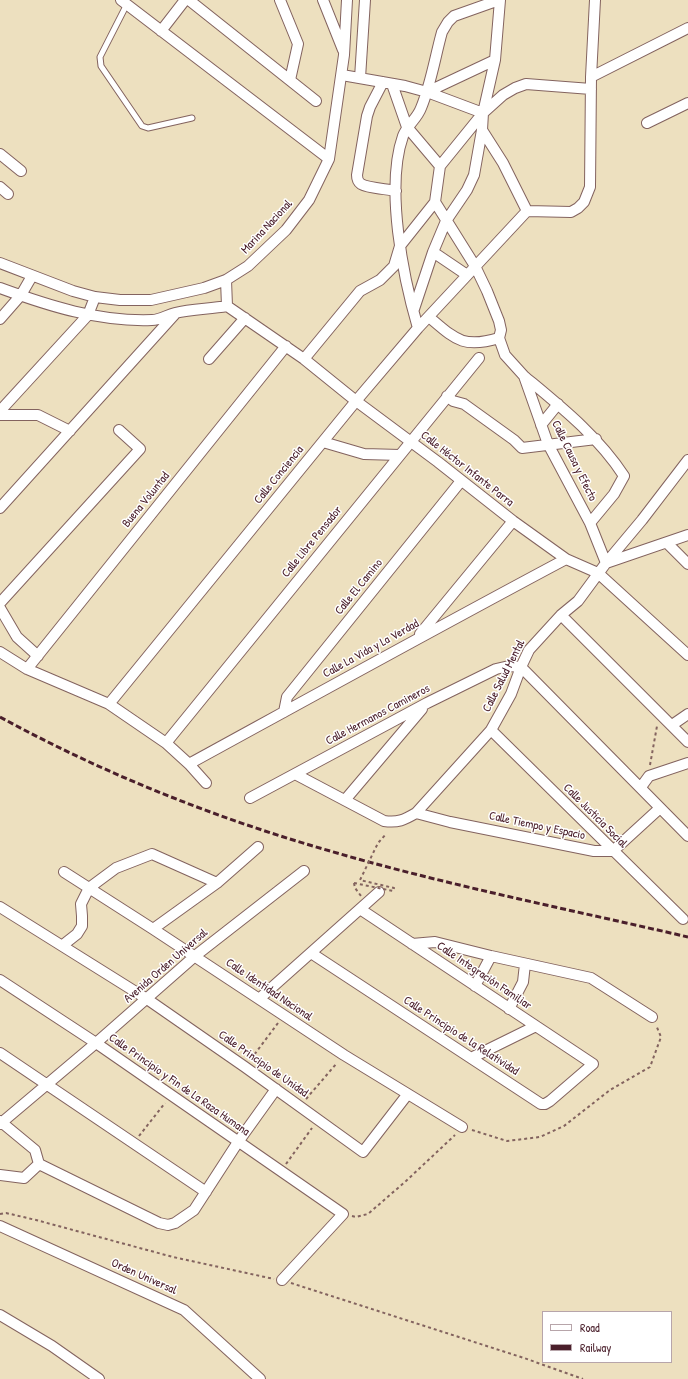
<!DOCTYPE html>
<html>
<head>
<meta charset="utf-8">
<style>
  body { margin:0 }
  #map { position:relative; width:688px; height:1379px; overflow:hidden; background:#ede0bf; font-family:"Patrick Hand",sans-serif }
  canvas { display:block }
  .legend { position:absolute; left:542px; top:1311px; width:130px; height:52px; box-sizing:border-box; background:#fff; border:1px solid #b7a5aa; margin:0; padding:5px 7px; list-style:none; font-size:12px; color:#4a1f2b }
  .legend li { display:flex; align-items:center; gap:8px; height:20px }
  .legend b { width:20px; border:1px solid #b7a5aa }
</style>
</head>
<body>
<div id="map">
<canvas width="688" height="1379"></canvas>
<ul class="legend">
<li><b style="height:5px;background:#fff"></b>Road</li>
<li><b style="height:5px;background:#4a1f2b"></b>Railway</li>
</ul>
</div>
<script>
const g = document.querySelector('canvas').getContext('2d');
g.lineJoin = 'round';
function strokePath(path, color, width, dash) {
  g.strokeStyle = color;
  g.lineWidth = width;
  g.lineCap = dash ? 'butt' : 'round';
  g.setLineDash(dash || []);
  g.stroke(path);
}
function label(font, color, halo, rows, align = 'center') {
  g.font = font + ' "Patrick Hand",sans-serif';
  g.lineWidth = 3;
  g.setLineDash([]);
  g.textBaseline = 'middle';
  g.strokeStyle = halo;
  g.fillStyle = color;
  for (const [text, x, y, turn = 0] of rows) {
    g.save();
    g.translate(x, y);
    g.rotate((+turn || 0) * Math.PI / 180);
    g.textAlign = isNaN(turn) ? turn : align;
    if (halo) g.strokeText(text, 0, 0);
    g.fillText(text, 0, 0);
    g.restore();
  }
}
const lane = new Path2D(`
  M127 4 100 57 101 66 142 126 148 128 192 118`);
const street = new Path2D(`
  M121 0 329 159
  M189 0 316 101
  M280 0 298 44 290 80
  M323 0 343 50
  M161 31 185 0
  M342 75 405 86 427 92 483 113
  M591 77 688 28
  M360 78 365 0
  M383 82 370 107 367 116 357 175C357 178 358 182 361 184 367 188 387 189 396 191
  M392 84 407 127 440 166
  M427 92 495 60
  M647 123 688 103
  M482 130 503 163 527 211
  M0 154 21 171
  M0 187 8 194
  M435 202 475 266 487 291 499 321 501 330 499 338 505 355 524 376 548 444 590 523 606 563 642 520 688 460
  M433 252 467 275
  M0 263 73 291 95 297 120 300H151L204 288 226 280 248 266 286 230 309 200 329 159 344 55 347 0
  M226 280 227 306
  M0 288C49 306 99 322 152 320 160 320 167 315 175 313 192 309 210 309 227 306
  M227 306 304 359 356 401 438 462 513 521 566 559 598 573 688 655
  M414 309 433 252 446 221 467 190 474 175 482 130 483 113 495 60 500 0
  M429 317C455 339 463 349 499 338
  M0 319 21 295 32 276
  M418 328C403 277 385 187 403 136 407 125 417 119 421 108 431 84 435 57 442 32L448 22 454 16 499 0
  M209 359 245 318
  M304 359 360 291 380 280 394 266 400 246 435 202 440 166 483 113 503 95 515 88 526 84 591 89
  M524 376C560 406 598 436 624 476L614 494 590 523
  M447 396 453 401 464 404 514 440 522 448 596 439
  M0 411 88 315 95 297
  M0 415H38L70 431
  M541 425 558 404
  M323 442 364 454 400 455
  M0 508 176 313
  M667 543 688 564
  M0 603 140 449 119 430
  M0 608 17 637 38 656
  M561 615 688 742
  M420 634 513 521
  M0 652 27 669 109 704 166 743 189 764 206 783
  M27 669 286 346
  M109 704 356 401 418 328 527 211 571 212 578 208 584 202 590 187 591 77 595 0
  M284 712 287 697 461 481
  M672 725 688 714
  M491 730 683 919
  M166 743 479 358
  M189 764C315 695 440 626 566 559
  M295 774 384 821C398 823 404 820 416 813L491 730 511 694 521 667 529 650 561 615 578 601 606 563 688 535
  M641 787 649 776 688 763
  M250 798 427 703 496 669 509 666 521 667 688 836
  M345 800 422 709
  M416 813 450 822 594 851H613L660 808
  M64 872 153 929 344 1055 462 1127
  M0 907 147 999 245 1067 363 1152 407 1095
  M153 929 217 883 258 847
  M412 944 435 942 491 956 591 978 652 1017
  M63 945 77 934 82 926V916L81 904 89 888 116 868 152 854 217 883
  M311 953 541 1104H545L550 1101 593 1064 360 909
  M0 980 96 1043 343 1214 282 1280
  M475 986 491 956
  M259 999 379 892
  M509 1009 523 982 525 964
  M0 1053 206 1192
  M471 1058 536 1026
  M0 1121 35 1150 39 1164
  M0 1124 96 1043 195 956 304 871
  M39 1164 159 1223 168 1225 175 1223 194 1210 238 1142 276 1089
  M0 1175 24 1178 39 1164
  M0 1226 184 1310 260 1379
  M0 1315 52 1346 99 1379`);
strokePath(lane, '#83635f', 7);
strokePath(street, '#83635f', 12);
strokePath(new Path2D(`
  M650 765 657 726
  M354 883 355 888 361 896
  M251 1059 278 1023
  M306 1099 337 1063
  M472 1130 507 1141 540 1137 564 1126 610 1090 650 1067 661 1037 656 1025
  M139 1136 165 1103
  M286 1164 312 1128
  M0 1214 6 1213 36 1220 173 1257 274 1279
  M352 1216 356 1217 368 1214 406 1181 455 1135
  M291 1283 524 1358 583 1379`), '#83635f', 2, [3, 3]);
strokePath(lane, '#fff', 5);
strokePath(street, '#fff', 10);
strokePath(new Path2D(`
  M0 717C99 771 205 814 313 846 436 883 563 908 688 937`), '#4a1f2b', 3, [6, 3]);
strokePath(new Path2D(`
  M354 883 393 891 394 888 360 880 378 843 386 834`), '#83635f', 2, [3, 3]);
label('12px', '#4a1f2b', '#fff', [
  ["Marina Nacional",267,227,-47],
  ["Calle Causa y Efecto",574,461,64],
  ["Calle Héctor Infante Parra",467,469,38],
  ["Calle Conciencia",279,475,-51],
  ["Buena Voluntad",146,500,-51],
  ["Calle Libre Pensador",312,542,-51],
  ["Calle El Camino",359,587,-51],
  ["Calle La Vida y La Verdad",371,649,-29],
  ["Calle Salud Mental",504,676,-63],
  ["Calle Hermanos Camineros",378,715,-28],
  ["Calle Justicia Social",595,816,45],
  ["Calle Tiempo y Espacio",537,826,12],
  ["Avenida Orden Universal",166,966,-41],
  ["Calle Integración Familiar",484,976,34],
  ["Calle Identidad Nacional",269,990,34],
  ["Calle Principio de la Relatividad",461,1036,33],
  ["Calle Principio de Unidad",263,1064,35],
  ["Calle Principio y Fin de La Raza Humana",179,1085,35],
  ["Orden Universal",144,1277,24]
]);
</script>
</body>
</html>
